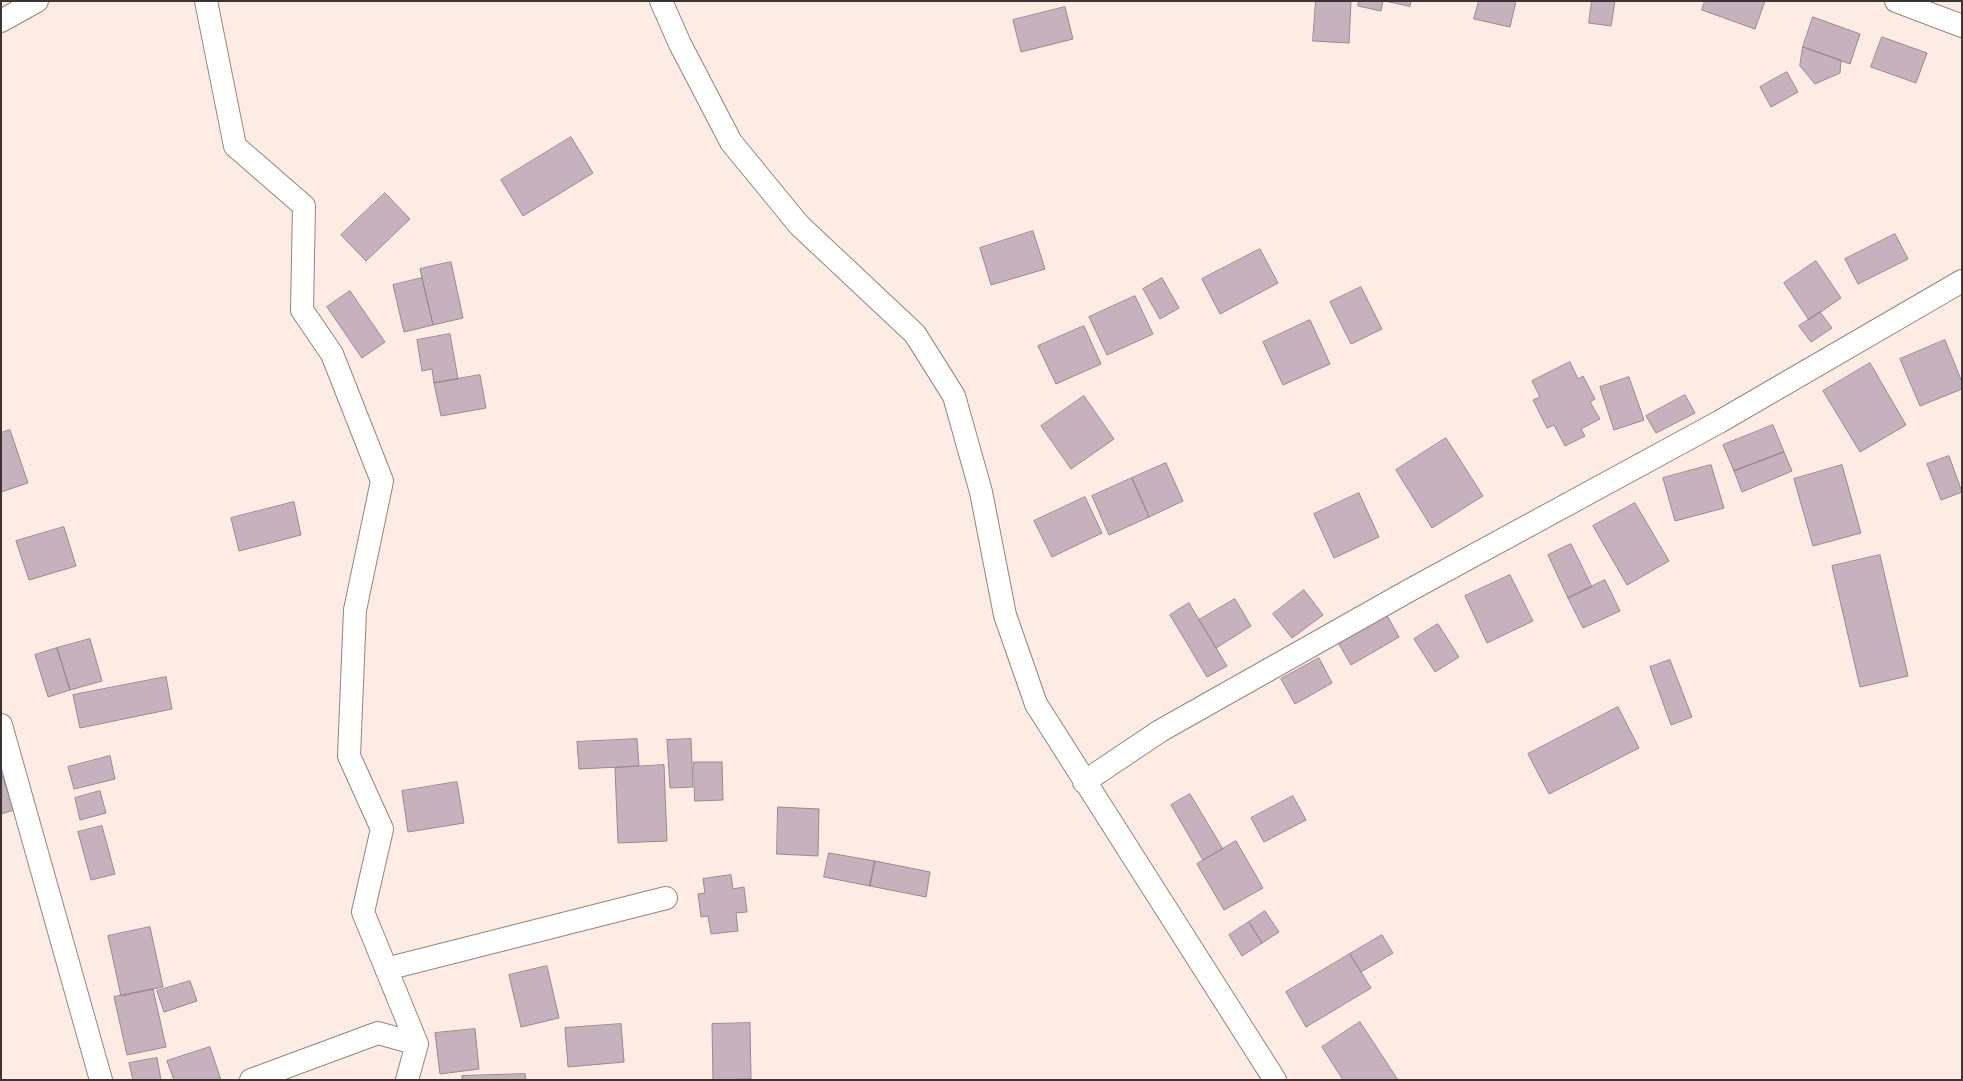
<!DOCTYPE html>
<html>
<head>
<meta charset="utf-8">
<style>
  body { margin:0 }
  #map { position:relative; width:1963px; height:1081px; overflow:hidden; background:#fdece4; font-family:Signika,sans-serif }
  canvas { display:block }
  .frame { position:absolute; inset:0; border:2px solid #3c3430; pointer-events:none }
</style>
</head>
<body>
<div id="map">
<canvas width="1963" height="1081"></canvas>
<div class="frame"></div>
</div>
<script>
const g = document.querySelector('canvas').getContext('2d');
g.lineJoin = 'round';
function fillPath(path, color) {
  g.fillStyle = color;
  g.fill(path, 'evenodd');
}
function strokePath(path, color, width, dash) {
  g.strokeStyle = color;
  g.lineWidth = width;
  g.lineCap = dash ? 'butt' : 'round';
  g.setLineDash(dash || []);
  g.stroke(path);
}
const building = new Path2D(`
  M1316 1H1351L1349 43 1313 41Z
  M1359 1H1383L1381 11 1358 6Z
  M1385 1H1411L1410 6Z
  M1479 1H1516L1510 27 1474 19Z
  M1592 1H1615L1611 26 1589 23Z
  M1705 1H1765L1755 29 1702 10Z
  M1065 7 1073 39 1021 52 1013 20Z
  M1813 17 1860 34 1850 64 1803 47Z
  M1882 37 1927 53 1916 83 1871 67Z
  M1803 47 1841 60 1840 73 1815 84 1800 66Z
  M1787 72 1798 92 1771 107 1760 87Z
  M571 137 593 173 523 216 501 180Z
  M385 193 410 219 366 261 341 235Z
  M1033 231 1045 269 991 285 980 248Z
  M1895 234 1908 259 1858 284 1845 259Z
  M1260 249 1278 283 1220 314 1202 279Z
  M1816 261 1841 298 1809 320 1784 283Z
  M451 262 463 318 433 325 420 269Z
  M422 278 433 325 404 332 393 285Z
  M1162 278 1179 308 1160 319 1143 289Z
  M1361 287 1382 329 1351 344 1330 302Z
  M350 291 385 342 362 358 327 307Z
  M1135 296 1153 334 1107 355 1089 317Z
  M1820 312 1832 328 1811 342 1799 326Z
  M1310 320 1330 364 1283 385 1263 342Z
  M1084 326 1101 364 1056 384 1038 346Z
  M450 334 458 379 434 383 432 369 422 371 417 340Z
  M1945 340 1962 382V389L1920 406 1900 359Z
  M1570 362 1578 379 1583 376 1595 399 1590 402 1600 419 1581 429 1585 436 1565 446 1554 425 1547 428 1533 400 1540 397 1532 381Z
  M1870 363 1906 425 1860 452 1823 391Z
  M480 375 486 408 441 416 434 383Z
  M1629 377 1644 420 1614 430 1600 387Z
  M1685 395 1695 413 1656 433 1646 416Z
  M1084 396 1114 439 1071 469 1041 426Z
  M1773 425 1784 452 1734 471 1723 445Z
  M10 430 28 483 1 492V433Z
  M1446 438 1483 496 1432 528 1396 470Z
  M1784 452 1792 471 1742 492 1734 471Z
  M1949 456 1962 492 1941 500 1927 464Z
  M1166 463 1183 501 1149 517 1132 478Z
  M1711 465 1724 508 1675 521 1663 478Z
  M1842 465 1861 533 1813 546 1794 479Z
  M1132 478 1149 517 1109 535 1092 496Z
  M1359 493 1379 537 1334 558 1314 514Z
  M1085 497 1102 533 1052 557 1034 521Z
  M294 502 301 535 239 551 231 518Z
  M1635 503 1669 561 1627 585 1593 526Z
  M64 527 76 566 29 580 16 541Z
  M1571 544 1592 587 1568 598 1548 555Z
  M1880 555 1908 676 1860 687 1832 566Z
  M1510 575 1533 621 1487 643 1465 596Z
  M1605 580 1620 611 1583 628 1568 598Z
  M1304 590 1323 615 1292 638 1273 614Z
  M1235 599 1251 626 1216 648 1199 620Z
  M1189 603 1227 666 1207 677 1170 615Z
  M1385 612 1399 637 1351 665 1336 639Z
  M1438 624 1459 657 1435 672 1414 639Z
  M90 639 102 681 70 690 57 648Z
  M57 648 70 690 48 697 35 655Z
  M1319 658 1332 683 1295 704 1281 679Z
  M1670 660 1692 717 1671 725 1650 667Z
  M166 677 172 709 80 728 73 695Z
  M1618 707 1639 748 1549 794 1528 754Z
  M637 739 639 766 579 769 577 742Z
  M691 739 693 787 670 788 667 740Z
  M110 756 115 779 74 789 68 767Z
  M694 762H722L723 800 695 801Z
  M664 765 667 841 618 843 615 768Z
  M2 775 14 810 1 814V776Z
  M457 782 464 823 408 832 402 791Z
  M100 791 106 813 80 820 75 798Z
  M1190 794 1223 849 1203 860 1171 805Z
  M1293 796 1306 820 1264 842 1251 818Z
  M778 807 819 809 818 856 777 854Z
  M102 826 115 874 91 880 78 832Z
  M1236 841 1263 888 1224 910 1197 864Z
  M829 853 875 861 870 886 824 877Z
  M875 861 930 872 926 897 870 886Z
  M731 875 733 889 744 887 747 912 736 913 738 931 711 934 708 916 701 917 698 894 705 893 703 879Z
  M1265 911 1279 932 1262 943 1249 922Z
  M1249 922 1262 943 1242 956 1229 935Z
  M150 927 163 987 121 996 108 936Z
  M1382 935 1393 953 1361 972 1350 954Z
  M1350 954 1371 988 1306 1027 1286 992Z
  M547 966 559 1018 521 1027 509 975Z
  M190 981 197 1001 164 1012 157 991Z
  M153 989 166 1047 127 1055 114 997Z
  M1360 1022 1398 1080H1343L1322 1047Z
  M750 1023 751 1079 713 1080 712 1024Z
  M621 1024 624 1062 568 1067 565 1028Z
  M475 1029 479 1069 440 1074 435 1033Z
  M210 1047 221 1080H174L167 1061Z
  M157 1058 161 1080H133L129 1063Z
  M525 1074 526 1080H462V1076Z`);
fillPath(building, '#c6b2bd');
strokePath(building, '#998691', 1);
const minor = new Path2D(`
  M206 1 235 146 304 206 302 310 332 354 382 481 355 610 349 756 382 829 363 912 417 1044 407 1080
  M661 1 680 44 731 142 799 225 915 334 954 396 981 492 1005 615 1036 704 1275 1080
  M1896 1 1962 26
  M1 21 37 1
  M1 725 101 1080
  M1084 782 1160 731 1410 590 1719 422 1962 281
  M386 969 666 898
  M251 1080 378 1033 417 1044`);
strokePath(minor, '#97847b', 24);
strokePath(minor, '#fff', 22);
</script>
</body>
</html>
